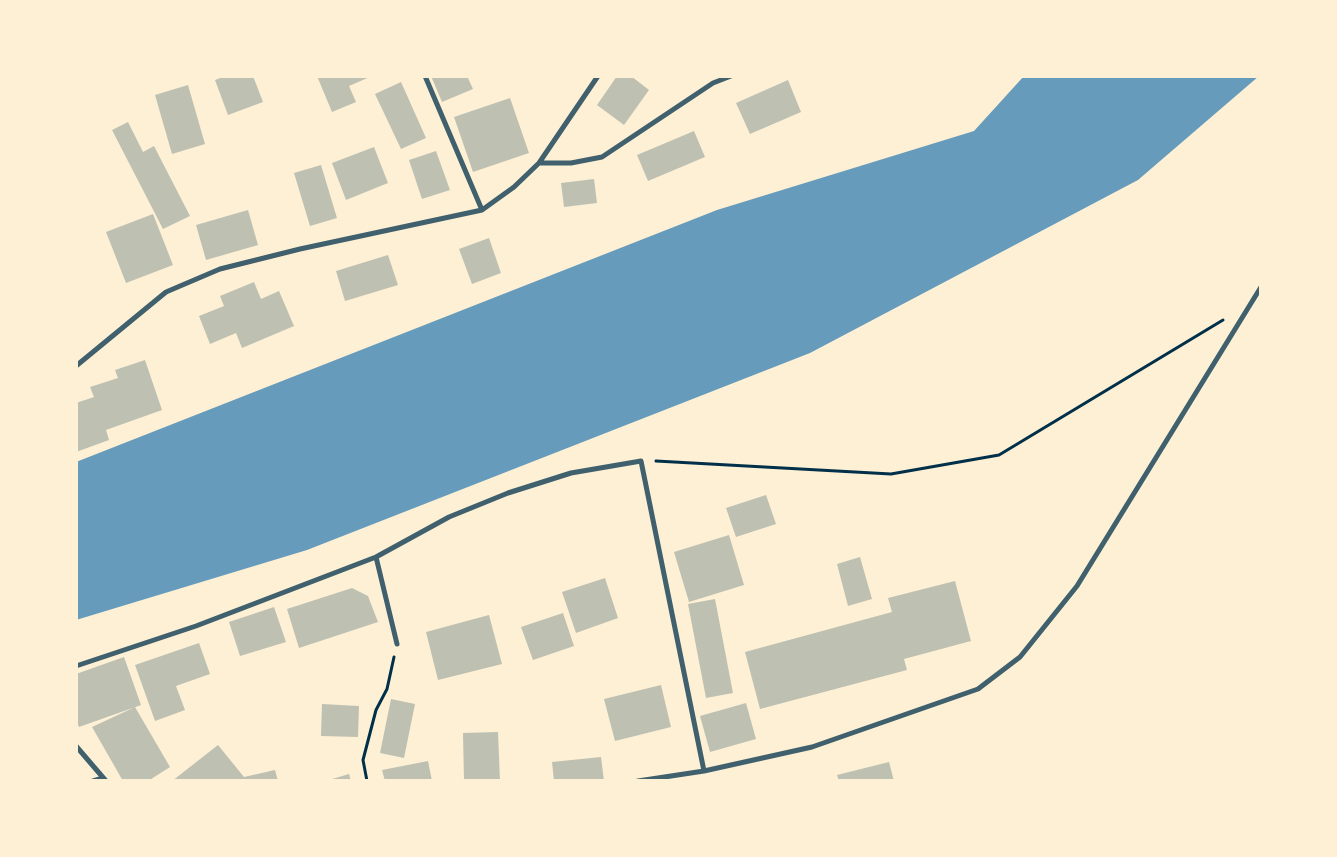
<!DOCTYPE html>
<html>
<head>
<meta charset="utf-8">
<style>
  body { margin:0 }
  #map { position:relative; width:1337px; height:857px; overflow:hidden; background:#fdf0d5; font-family:Lato,sans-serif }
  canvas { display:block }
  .frame { position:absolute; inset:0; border:78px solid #fdf0d5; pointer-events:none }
</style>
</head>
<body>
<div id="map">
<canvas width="1337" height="857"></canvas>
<div class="frame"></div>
</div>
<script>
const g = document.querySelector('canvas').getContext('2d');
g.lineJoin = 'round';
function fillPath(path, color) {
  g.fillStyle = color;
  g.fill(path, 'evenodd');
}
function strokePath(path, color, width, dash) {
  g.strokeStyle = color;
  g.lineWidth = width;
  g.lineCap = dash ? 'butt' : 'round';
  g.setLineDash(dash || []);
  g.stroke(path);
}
fillPath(new Path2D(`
  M1024 76H1259L1138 180 810 353 307 550 76 620V462L717 210 974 131Z`), '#669bbc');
fillPath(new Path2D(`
  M226 76H253L263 102 228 115 215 80Z
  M317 76H372L349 86 356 102 332 112Z
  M431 76H467L473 89 442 102Z
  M617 76H631L649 90 624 125 597 105Z
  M788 80 801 112 750 134 736 103Z
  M401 82 426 138 401 149 375 94Z
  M188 85 205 144 172 154 155 95Z
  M510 98 529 153 473 172 454 117Z
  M128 122 143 152 154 146 190 216 163 229 112 130Z
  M694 131 705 157 648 181 637 155Z
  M374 147 388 183 346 200 332 163Z
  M436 151 450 190 422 199 409 160Z
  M321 165 337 218 310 226 294 173Z
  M594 179 597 203 564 207 561 183Z
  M248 210 258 245 206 260 196 225Z
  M153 214 173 265 126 283 106 232Z
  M489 238 501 273 472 284 459 249Z
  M388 255 398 285 345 301 336 271Z
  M254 282 261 299 279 291 294 326 242 348 236 333 210 344 199 316 224 306 220 296Z
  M145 360 162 410 106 430 109 440 76 452V403L94 397 90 387 118 378 115 370Z
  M766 495 776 524 736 537 726 508Z
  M729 535 744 585 689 602 674 552Z
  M860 557 872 599 848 606 837 564Z
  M605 578 618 618 576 633 562 592Z
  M955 581 971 641 904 659 907 670 760 709 745 652 892 612 888 598Z
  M352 588 368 596 378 622 299 648 287 609Z
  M715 599 733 693 706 698 688 604Z
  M274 607 286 642 240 656 229 622Z
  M563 613 574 646 533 660 521 627Z
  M489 615 502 664 438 680 426 632Z
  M199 643 210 674 176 686 185 710 155 721 135 665Z
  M124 657 141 705 79 727 76 720V674Z
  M661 685 671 727 615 741 604 699Z
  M391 699 415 704 404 758 380 753Z
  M746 703 756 739 710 752 700 716Z
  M322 704 359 706 358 737 321 736Z
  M135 707 170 767 148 781H123L92 727Z
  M498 732 500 781H464L463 733Z
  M218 745 244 777 275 770 278 781H172Z
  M601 757 604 781H554L552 762Z
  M428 761 432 781H385L382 770Z
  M889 762 894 781H839L837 775Z
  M349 774 351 781H329V780Z`), '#bec0b2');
strokePath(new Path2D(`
  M656 461 891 474 999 455 1223 320
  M367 781 363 760 376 710 387 689 394 657`), '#003049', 3);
strokePath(new Path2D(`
  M425 76 482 210
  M539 163H571L602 157 713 83 731 76
  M76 366 166 292 220 269 300 249 482 210 514 187 539 163 598 76
  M376 557 397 644
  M76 666 196 626 376 557 449 517 508 493 571 473 641 461 704 771
  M76 746 106 781
  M93 781 103 778
  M638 781 704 771 812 747 978 689 1020 657 1077 586 1261 287`), '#3f606c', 5);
</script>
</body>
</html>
